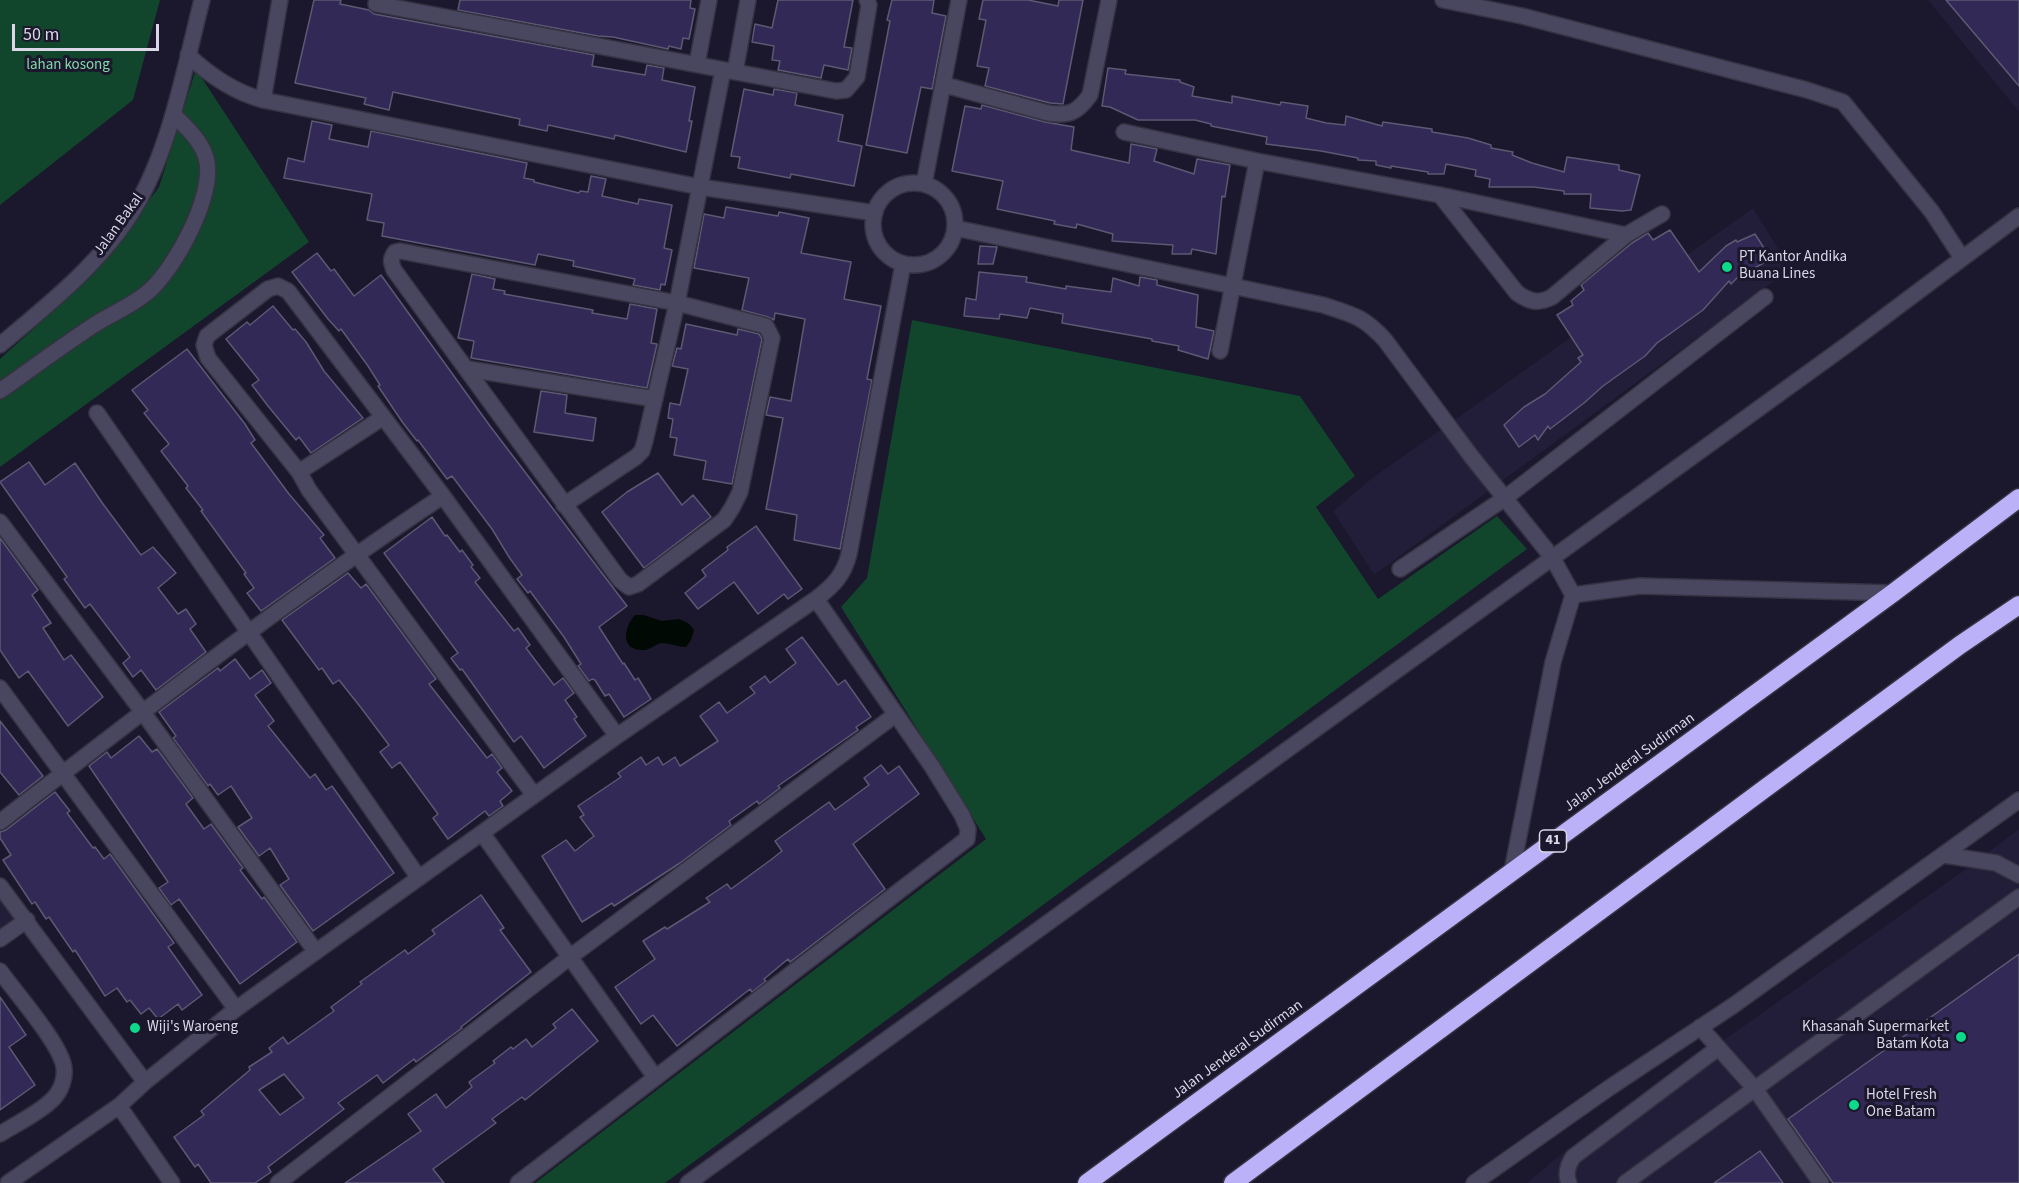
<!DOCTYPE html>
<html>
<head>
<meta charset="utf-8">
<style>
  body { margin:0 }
  #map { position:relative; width:2019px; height:1183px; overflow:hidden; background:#1b172c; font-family:"Source Sans 3",sans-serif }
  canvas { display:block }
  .scale { position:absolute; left:12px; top:24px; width:147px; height:27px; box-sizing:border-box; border:3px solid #dad8e7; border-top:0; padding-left:8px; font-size:18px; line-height:21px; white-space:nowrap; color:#dad8e7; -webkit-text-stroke:4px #1b172c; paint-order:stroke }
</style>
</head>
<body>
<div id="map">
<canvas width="2019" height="1183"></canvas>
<div class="scale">50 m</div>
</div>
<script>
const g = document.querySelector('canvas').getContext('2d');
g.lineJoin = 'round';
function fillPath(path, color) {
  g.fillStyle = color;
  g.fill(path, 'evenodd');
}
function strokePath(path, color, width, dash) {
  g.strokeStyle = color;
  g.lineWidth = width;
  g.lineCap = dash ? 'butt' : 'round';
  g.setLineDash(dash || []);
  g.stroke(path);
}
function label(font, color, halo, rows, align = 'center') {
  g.font = font + ' "Source Sans 3",sans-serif';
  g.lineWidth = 6;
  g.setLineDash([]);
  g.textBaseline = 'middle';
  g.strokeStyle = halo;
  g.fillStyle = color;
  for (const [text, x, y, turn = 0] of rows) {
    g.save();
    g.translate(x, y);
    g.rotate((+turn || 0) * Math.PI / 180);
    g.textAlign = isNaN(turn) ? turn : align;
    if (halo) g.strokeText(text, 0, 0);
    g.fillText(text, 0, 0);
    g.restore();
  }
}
fillPath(new Path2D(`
  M1928 0H2019V112Z
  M1753 208 1791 269 1374 575 1333 511 1371 479Z
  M2019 829V1183H1527L1555 1159 1966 869Z
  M0 884 27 920 0 939Z`), '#221d38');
fillPath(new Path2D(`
  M0 0H160L133 100 0 205Z
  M196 69 309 242 0 467V359L93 275 159 187Z
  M912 320 1300 396 1355 476 1316 507 1378 599 1497 516 1527 549 665 1183H535L986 839 841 607 867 578Z`), '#11452c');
fillPath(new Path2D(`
  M635 615H643L662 621 679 619 688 623 694 630 691 640 686 647C677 647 670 643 662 643 655 644 650 650 644 650 619 651 624 627 635 615Z`), '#000903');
const building = new Path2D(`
  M314 0H341L340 4 369 10 374 14 594 55 592 66 645 75 647 65 664 68 662 80 695 87 689 121H692L686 152 615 135 614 139 548 125 547 131 519 125 520 119 393 92 389 110 364 104 366 98 295 83Z
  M460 0H691L690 8 695 9 689 39 683 38 681 49 669 46 668 49 613 37 598 36 458 10Z
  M778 0H853L844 47 852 48 848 70 824 65 821 78 778 70 780 61 772 60 774 46 752 42 755 24 772 28Z
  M892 0H934L932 13 946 16 932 89 921 87 907 153 866 145 890 21 887 20Z
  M983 0H1028L1058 6 1059 0H1083L1063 104 1050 103 985 86 989 68 977 66 986 20 979 19Z
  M1946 0H2019V86Z
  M1108 68 1126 70 1125 74 1180 80V82L1194 87 1192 96 1232 103V96L1280 105 1281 102 1308 106 1306 118 1326 123 1345 125 1346 116 1382 126 1383 122 1432 129V132L1468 138 1491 145V148L1513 152 1512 155 1532 163 1564 172 1567 157 1619 165V170L1640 175 1631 210 1622 211 1590 208 1591 194H1564V191L1534 187H1489L1490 179 1475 176 1476 170 1446 164 1444 174H1428V172L1391 166V168L1376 165V161L1358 160V158L1321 151 1266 144 1267 137 1211 126V124L1195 120H1138L1110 107 1102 106Z
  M744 89 773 95 774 89 797 93 795 105 843 115 838 141 862 146 854 186 791 174 790 178 738 168 740 157 731 156Z
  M982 105 1045 122 1074 127 1071 150 1129 163 1131 144 1157 149 1154 161 1194 174 1197 159 1230 165 1225 197 1222 196 1216 254 1192 249 1191 254H1172L1173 245 1112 241 1113 234 1077 224 1076 228 1054 224 1055 221 997 209 1003 181 952 171 965 106 981 109Z
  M312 121 332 125 329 139 368 147 371 131 527 163 524 178 534 180V182L579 193 580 191 588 192 591 176 606 179 602 196 638 204 639 199 672 205 664 248 672 250 665 285 661 284 660 290 633 285 635 279 573 266 574 261 538 254 535 265 382 236 384 223 367 220 372 194 284 178 288 158 304 162Z
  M726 207 778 216 779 212 809 218 801 253 851 262 844 299 881 306 867 379 872 380 840 549 794 540 797 515 766 509 783 418 766 415 770 397 791 401 805 319 775 313 774 320 768 317 742 310 749 278 694 268 704 214 724 218Z
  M1670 230 1699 272 1726 246 1736 240 1737 242 1755 234 1771 259 1738 277 1731 284 1729 281 1703 310 1657 343 1645 356 1603 386 1584 403 1550 429 1548 426 1538 440 1535 435 1519 447 1504 425 1524 407 1545 394 1581 362 1578 358 1583 355 1557 315 1573 305 1571 301 1584 290 1581 285 1632 243 1648 233 1653 240Z
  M980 246 997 247 993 264H978Z
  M317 253 331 271 334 269 354 296 381 275 490 426 627 606 599 627 623 664 624 663 635 680 638 678 651 699 624 717 609 694 605 696 595 680 592 679 589 681 578 666 581 664 564 637 530 591 528 593 517 579 522 575 509 557 492 529 452 476 447 479 418 440 417 441 403 423 378 386 380 385 368 366 341 329 339 331 328 319 292 272Z
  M979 272 1027 277 1026 282 1066 289V286L1111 292 1113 278 1139 286 1140 277 1157 280V285L1198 295 1196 327 1214 331 1208 359 1178 350 1179 346 1152 341V339L1062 323 1063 314 1030 308 1027 318 1000 314 999 319 964 316 966 298 976 300Z
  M472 274 495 279 493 289 505 291 504 294 593 310 592 313 627 319 630 304 657 309 651 343 657 344 647 388 471 358 474 341 458 338Z
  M273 306 293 330 295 329 306 342 324 371 363 418 311 453 299 437 296 440 268 406 252 385 259 380 226 339 247 322 250 325Z
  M686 324 737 335 738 329 759 334 762 339 732 484 703 479 706 461 674 455 677 438 670 437 673 419 668 418 670 403 680 405 688 369 672 366 677 348 681 349Z
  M187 349 245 424 255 440 251 443 289 494 324 535 320 538 335 558 261 611 247 593 254 588 244 574 246 573 201 511 203 510 186 488 188 486 161 451 169 444 144 413 148 410 132 390Z
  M541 391 567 395 565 413 596 418 593 441 534 432Z
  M29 462 45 485 75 463 103 504 141 555 153 547 176 573 158 588 178 614 186 609 196 624 190 629 206 652 156 690 141 670 133 677 123 663 130 657 90 604 85 608 64 579 67 577 0 482Z
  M658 473 682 505 693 495 711 517 644 568 602 512 627 492Z
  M432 517 445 536 447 535 460 552 462 550 473 565 471 567 480 578 475 582 514 631 518 628 530 645 526 648 554 685 563 678 574 693 565 700 577 717 574 719 586 736 544 768 521 736 514 742 462 669 460 670 451 658 458 653 384 553Z
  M756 526 802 589 788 599 784 594 758 614 734 582 698 609 685 593 706 576 702 570 728 550 727 547Z
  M0 538 38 590 32 595 51 623 43 628 64 660 71 655 103 697 68 726 28 671 19 678 0 650Z
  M348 573 361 588 366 584 436 679 429 684 487 758 492 754 502 768 497 772 512 791 500 801 503 806 489 816 485 811 448 839 433 818 438 814 400 762 392 768 380 752 389 745 362 709 339 680 333 684 322 668 319 670 282 620Z
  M802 637 838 685 845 680 871 717 856 727 858 730 778 786 780 788 759 804 757 801 729 821 731 825 680 863 614 906 612 903 582 922 542 856 566 840 575 851 594 836 580 817 584 815 578 806 621 777 618 773 641 757 646 765 658 757 663 765 675 757 680 766 718 741 700 716 719 702 727 713 755 693 750 687 765 676 770 683 796 663 786 649Z
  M235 659 250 679 262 670 271 683 255 695 274 721 268 726 310 778 315 774 326 790 332 786 394 873 313 931 280 885 289 879 270 848 259 856 238 827 252 818 231 786 218 795 210 784 208 786 173 738 176 736 159 712 218 668 220 671Z
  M0 721 43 776 19 795 0 772Z
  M139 736 152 752 157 749 193 798 186 804 204 829 211 824 243 868 240 870 262 899 264 897 297 942 240 984 179 899 171 905 159 888 168 882 89 766 107 752 111 758Z
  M881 765 888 774 899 766 919 794 853 844 885 889 790 962 788 959 764 979 766 981 752 992 750 989 677 1046 653 1015 641 1024 615 987 655 959 643 941 665 927 667 929 710 902 706 898 727 884 731 889 772 859 782 851 775 841 829 802 835 810 869 785 864 778Z
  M55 792 70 811 67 813 93 848 95 847 104 859 110 854 174 943 168 947 202 995 182 1010 178 1004 158 1019 149 1008 141 1014 130 1000 127 1002 117 988 105 996 75 950 73 952 49 917 46 919 35 902 32 904 3 860 11 855 0 838V832L6 830Z
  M481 895 504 928 500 930 531 972 461 1027 462 1028 416 1062 414 1059 383 1083 377 1075 338 1103 344 1109 268 1167 271 1172 255 1183H211L198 1164 195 1167 174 1137 204 1115 201 1111 250 1070 249 1067 272 1052 269 1048 283 1037 288 1044 334 1011 331 1007 362 984 360 982 405 950 408 954 435 934 432 930ZM284 1074 304 1098 280 1115 259 1090Z
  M2019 954V1183H1833L1788 1119Z
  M0 997 26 1035 9 1047 35 1085 0 1110Z
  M572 1009 598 1041 525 1100 522 1097 492 1119 496 1123 433 1169 444 1183H345L421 1131 408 1114 436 1094 446 1108 472 1087 469 1082 495 1063 493 1061 511 1047 513 1049 526 1039 532 1047 556 1028 553 1024Z
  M1760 1151 1783 1183H1714Z`);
fillPath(building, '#322956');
strokePath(building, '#5c5973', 1.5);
const minor = new Path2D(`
  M1443 0 1522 16 1807 90 1843 102 1932 212 1962 258
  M376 4 836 91 846 90 857 77 869 5 867 0
  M188 55C209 75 234 92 263 100L700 187 875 213
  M697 64 709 0
  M735 72 748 0
  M945 85 1048 113C1069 116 1077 113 1090 95L1109 0
  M263 100 280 0
  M1124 132 1257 161 1440 195 1626 235
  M873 224a41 41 0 1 1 82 0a41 41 0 1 1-82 0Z
  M924 184 959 0
  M1440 195 1517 293C1530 302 1538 304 1552 297L1626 235 1662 214
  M955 228 1323 305C1353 315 1363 316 1385 340L1471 456 1552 557 1573 595 1553 662 1512 871
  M400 251 677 303 766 326 772 338 740 492 732 508 724 520 638 584 629 587 620 580 394 270C391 262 390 259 395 252Z
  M0 345C48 305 101 263 134 209 170 151 185 66 202 0
  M1220 351 1257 161
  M468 369 655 399
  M0 391C31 369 62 346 94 325 111 314 133 305 148 292 175 269 213 198 207 162 204 143 186 127 173 114
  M97 413 419 878
  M299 472 382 418
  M564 505 636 457 642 451 645 441 677 303 723 70
  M0 522 142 711 316 952
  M1400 569 1505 498 1765 297
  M1573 595 1640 586 1893 593
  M0 688 236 1009
  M534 795 309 490 299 472 208 358 204 345 207 336 268 289 278 286 288 291 443 496 617 736
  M0 822C145 710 290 597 443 496
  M482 833 655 1077
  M1944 855 1996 863 2019 875
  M0 886 145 1082
  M0 939 27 920
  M0 971C16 993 56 1039 63 1063 67 1077 61 1092 51 1101 37 1114 16 1124 0 1134
  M1700 1027 1755 1089 1821 1183
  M119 1106 172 1183
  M8 1183 119 1106 145 1082 236 1009 617 736 816 599C833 586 844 575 849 554L903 264
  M278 1183 570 957 895 715
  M518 1183 967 839 968 829 962 815 931 765 816 599
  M688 1183 1848 344 2019 216
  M1474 1183 1609 1088 1734 1005 2019 800
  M1569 1183C1565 1174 1568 1165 1573 1157L1718 1048
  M1625 1183 2019 897`);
const highway = new Path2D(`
  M1087 1183 1893 593 2019 498
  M1233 1183 1767 787 1960 645 2019 605`);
strokePath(minor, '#353242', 18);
strokePath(highway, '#353242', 21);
strokePath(minor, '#49465f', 15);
strokePath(highway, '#bbb1f8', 18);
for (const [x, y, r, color] of [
  [1727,267,6,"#0cd98a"],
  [135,1028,6,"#0cd98a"],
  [1961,1037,6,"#0cd98a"],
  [1854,1105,6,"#0cd98a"]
]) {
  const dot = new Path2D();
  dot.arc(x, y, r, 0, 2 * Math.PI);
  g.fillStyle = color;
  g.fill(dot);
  strokePath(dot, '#1b172c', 2);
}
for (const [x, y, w] of [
  [1553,841,27]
]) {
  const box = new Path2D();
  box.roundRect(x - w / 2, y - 11, w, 22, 4.5);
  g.fillStyle = '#1b172c';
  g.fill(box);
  strokePath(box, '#dad8e7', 1.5);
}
label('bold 14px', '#dad8e7', null, [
  ["41",1553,841]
]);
label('15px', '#83d8a8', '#1b172c', [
  ["lahan kosong",68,66]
]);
label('15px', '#dad8e7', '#1b172c', [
  ["Jalan Bakal",119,225,-54],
  ["Jalan Jenderal Sudirman",1630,763,-36],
  ["Jalan Jenderal Sudirman",1238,1050,-36]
]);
label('15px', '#dad8e7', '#1b172c', [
  ["PT Kantor Andika",1739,258],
  ["Buana Lines",1739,275],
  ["Wiji's Waroeng",147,1028],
  ["Khasanah Supermarket",1949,1028,"right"],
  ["Batam Kota",1949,1045,"right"],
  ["Hotel Fresh",1866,1096],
  ["One Batam",1866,1113]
], 'left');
</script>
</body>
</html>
